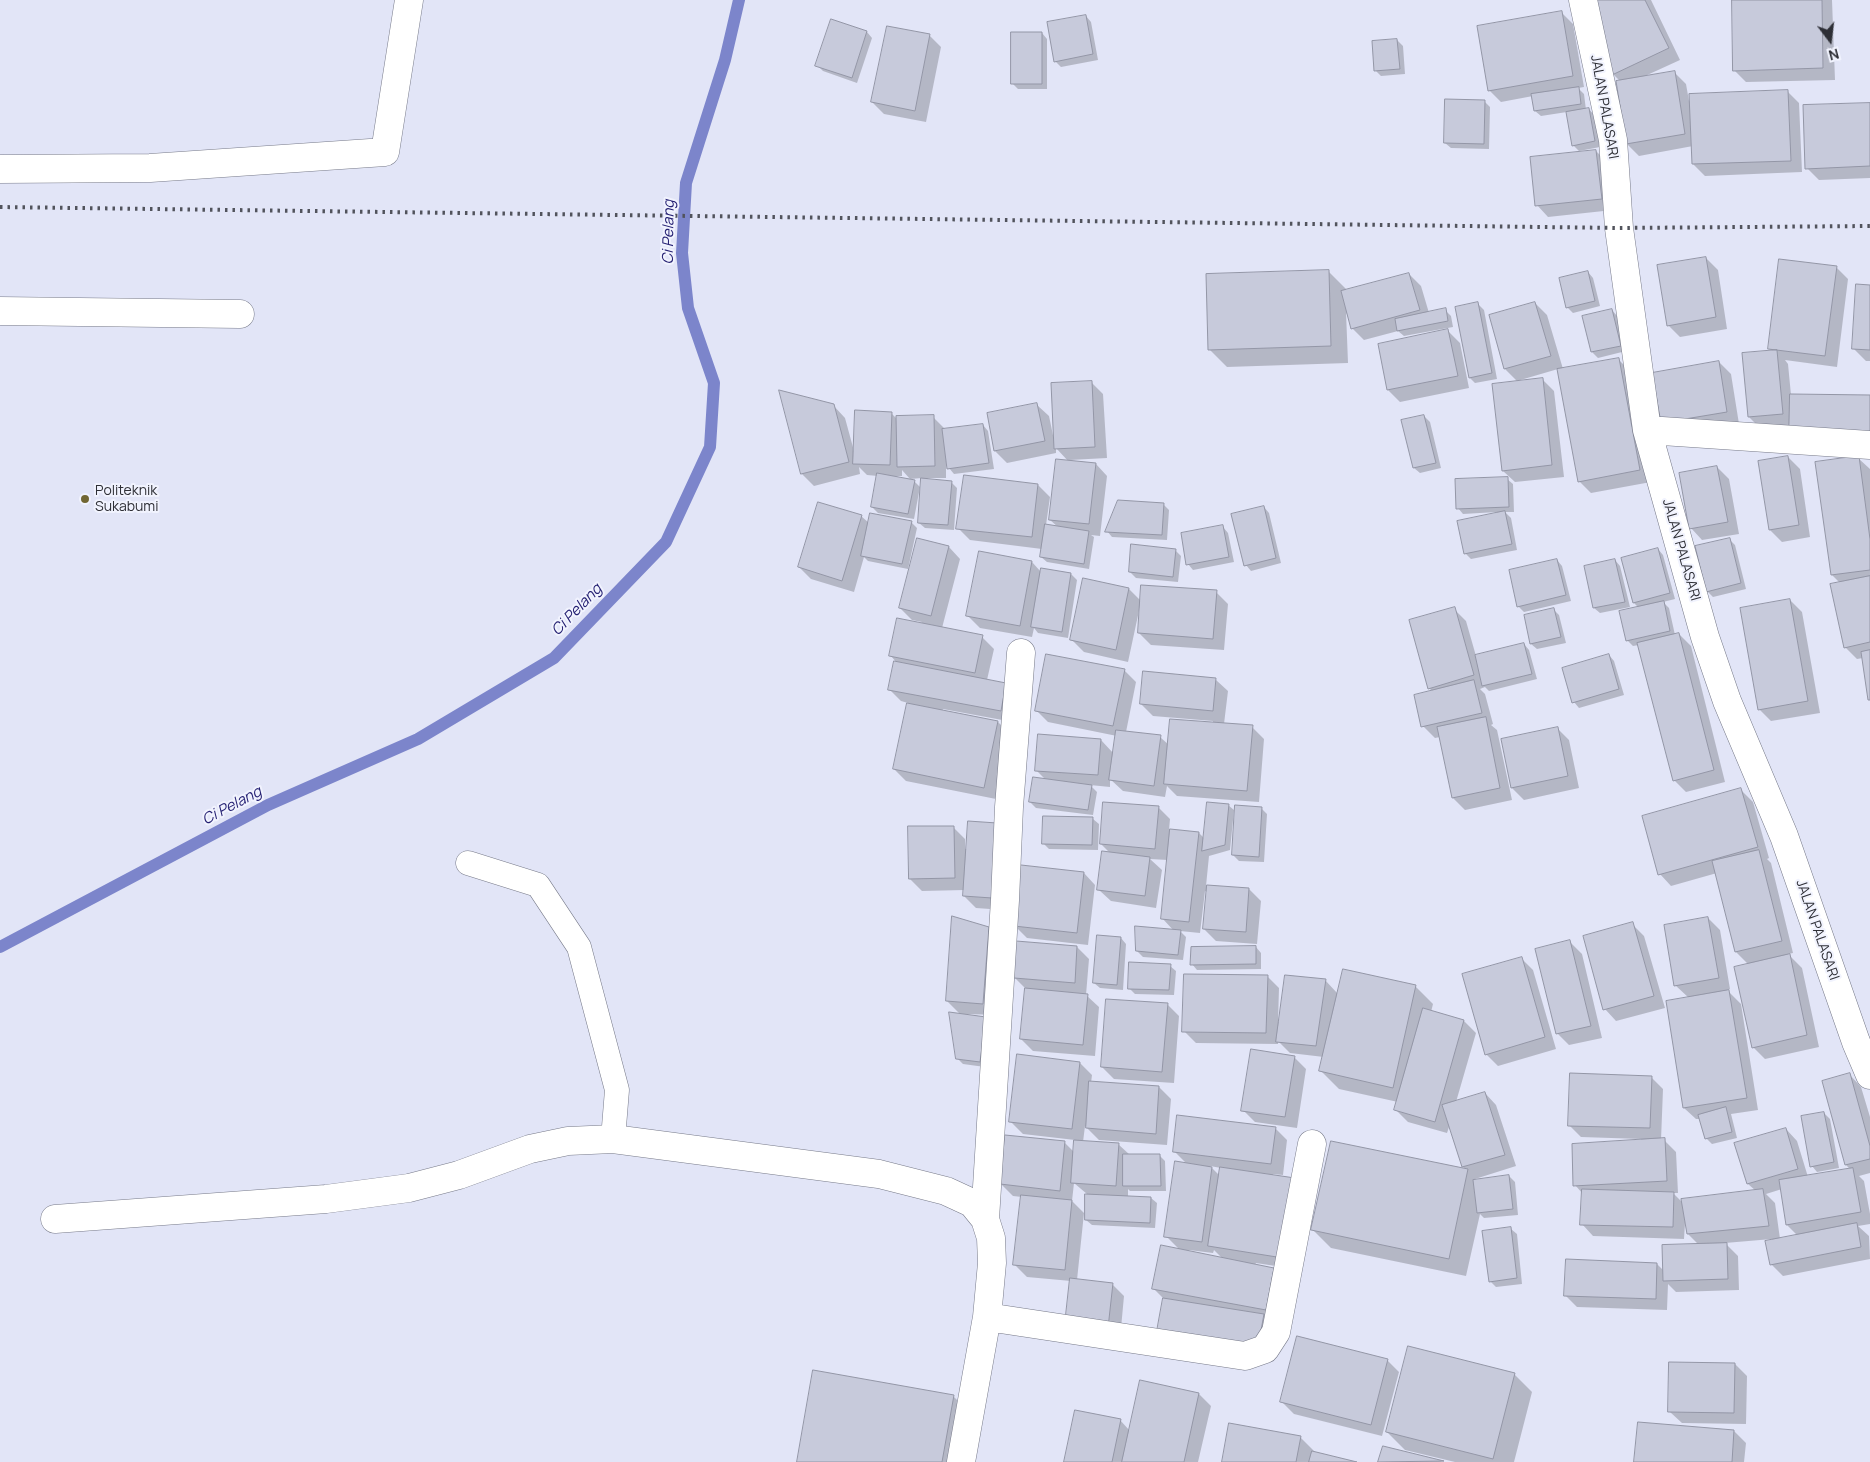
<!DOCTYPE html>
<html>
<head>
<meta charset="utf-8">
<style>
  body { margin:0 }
  #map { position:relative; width:1870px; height:1462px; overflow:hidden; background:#e2e5f7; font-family:Manrope,sans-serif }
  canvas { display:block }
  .north { position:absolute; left:1805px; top:15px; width:50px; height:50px; -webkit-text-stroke:4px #f1f3fe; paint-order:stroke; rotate:165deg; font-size:14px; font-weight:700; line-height:20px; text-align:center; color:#2e2f36 }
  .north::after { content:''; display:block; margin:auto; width:18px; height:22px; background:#2e2f36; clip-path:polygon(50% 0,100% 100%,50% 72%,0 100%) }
</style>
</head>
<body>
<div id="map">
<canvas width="1870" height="1462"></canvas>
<div class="north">N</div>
</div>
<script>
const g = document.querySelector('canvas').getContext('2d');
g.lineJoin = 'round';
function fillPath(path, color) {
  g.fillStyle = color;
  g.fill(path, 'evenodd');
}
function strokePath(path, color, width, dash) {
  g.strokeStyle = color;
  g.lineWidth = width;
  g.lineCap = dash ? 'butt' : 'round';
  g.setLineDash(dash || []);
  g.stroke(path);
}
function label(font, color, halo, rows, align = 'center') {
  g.font = font + ' Manrope,sans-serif';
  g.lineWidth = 4;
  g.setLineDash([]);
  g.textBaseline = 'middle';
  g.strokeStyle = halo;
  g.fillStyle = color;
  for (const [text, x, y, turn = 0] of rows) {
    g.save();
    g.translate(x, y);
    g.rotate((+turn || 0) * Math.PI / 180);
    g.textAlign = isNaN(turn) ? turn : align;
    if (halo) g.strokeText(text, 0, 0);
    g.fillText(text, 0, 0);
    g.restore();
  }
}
fillPath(new Path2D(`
  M1591 0H1651L1680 60 1645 76 1674 72 1686 84 1689 101 1787 91 1799 103 1802 172 1705 176 1693 164V146L1639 156 1627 144 1620 81 1613 74Z
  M1733 0H1832L1835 80 1746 82 1734 70Z
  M1561 12 1573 24 1584 87 1578 88 1584 94 1586 110 1589 109 1594 115 1600 147 1579 151 1573 145 1567 112 1541 116 1535 111 1533 96 1501 102 1489 90Z
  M1086 16 1091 22 1098 60 1061 67 1055 61Z
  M832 21 867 32 872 38 857 83 823 71 817 65Z
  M1042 33 1047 39V89H1018L1013 84Z
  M929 35 941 47 926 122 884 114 872 102Z
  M1397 40 1403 46 1405 74 1381 76 1376 71Z
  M1484 101 1490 107 1489 149 1451 148 1445 143Z
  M1870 104V178L1819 180 1807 168Z
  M1596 151 1608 163 1613 210 1548 217 1537 205Z
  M1706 258 1718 270 1727 329 1680 337 1668 325Z
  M1836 267 1848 279 1837 367 1785 360 1788 364 1791 395 1870 396V449L1761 429 1749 417 1773 352 1769 348Z
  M1328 271 1346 289V291L1409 274 1421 286 1429 313 1445 310 1451 316 1453 327 1404 336 1398 331 1364 340 1352 328 1346 312 1348 363 1227 367 1210 350Z
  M1588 272 1593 278 1600 306 1573 313 1567 307Z
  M1870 286V361H1866L1854 349Z
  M1535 303 1547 315 1563 369 1618 359 1630 371 1651 482 1591 493 1579 481 1558 369 1517 381 1505 369 1490 315Z
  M1478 304 1484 310 1497 379 1475 383 1470 378Z
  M1612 310 1617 316 1626 351 1598 358 1592 352 1584 317Z
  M1448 331 1460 343 1469 388 1400 402 1388 390Z
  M1719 362 1731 374 1739 424 1674 434Z
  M1542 379 1554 391 1564 477 1515 482 1503 471Z
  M1091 382 1103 394 1107 458 1070 460V462L1096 464 1107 476 1100 536 1091 535 1094 537 1089 569 1047 562 1041 557 1042 549 970 540 958 528 1038 485 1050 497 1046 525 1058 527 1050 520 1069 462 1056 448V453L1007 463 995 451 1037 405 1049 416 1054 440Z
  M833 405 845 418 854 451 892 414 896 418 933 417 945 429 983 425 988 431 994 469 954 474 949 468 948 462H946V478H928V480L951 482 957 488 954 530 925 528 919 523 922 478 910 479 902 470V476H894L914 481 920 487 914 519 878 513 872 507 878 476 867 475 859 467 860 474 814 486 802 474Z
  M1424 416 1430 422 1441 468 1420 473 1414 468Z
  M1788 457 1800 469 1810 537 1782 542 1770 530Z
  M1858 458 1870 469V701L1863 658 1857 659 1845 647 1840 583 1832 575Z
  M1717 467 1729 479 1739 534 1702 540 1691 528Z
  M1507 479 1513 484 1514 512H1505L1511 518 1517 550 1471 559 1466 554 1497 512 1463 514 1458 508Z
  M1163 504 1169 510 1167 540 1112 537 1107 531Z
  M1264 507 1269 513 1281 563 1251 571 1246 565Z
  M861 516 869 523 911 522 917 528 908 569 868 561 864 557 854 592 811 579 799 567Z
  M1223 527 1228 533 1234 562 1193 570 1188 564Z
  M1729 539 1735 545 1746 589 1713 597 1707 591Z
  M949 547 960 559 942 628 982 637 994 649 987 680 1017 696 1013 722 943 709 942 711 998 722 1010 734 996 799 906 781 894 769 908 703 901 701 889 689 898 664 890 655 922 622 912 620 900 608Z
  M1658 549 1663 555 1675 599 1663 602 1669 608 1675 635 1679 634 1691 646 1725 782 1686 792 1674 780 1639 645 1633 646 1627 640 1639 608 1634 603Z
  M1175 550 1181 556 1178 582 1136 578 1130 572Z
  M980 553 1032 562 1041 572 1042 569 1071 574 1077 580 1068 638 1038 633 1034 628 1032 637 980 628 968 616Z
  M1557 560 1562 566 1571 601 1524 612 1518 606Z
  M1615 560 1620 566 1630 607 1600 613 1594 608Z
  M1084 580 1129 589 1142 602 1216 592 1228 604 1224 650 1151 645 1139 633 1141 606H1140L1128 662 1084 652 1072 640Z
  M1790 600 1802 612 1820 713 1771 721 1759 709Z
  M1454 609 1466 621 1476 656 1524 644 1529 650 1537 679 1489 691 1485 687 1480 689 1485 694 1493 724 1491 725 1497 730 1512 800 1465 810 1453 798 1440 737 1435 738 1423 726 1433 692 1429 688Z
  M1554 610 1559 615 1566 643 1537 649 1531 644Z
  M1609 655 1614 661 1624 695 1579 708 1574 702Z
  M1124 670 1136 682 1126 732 1160 737 1169 745 1213 724V721L1153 716 1141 704 1216 680 1228 691 1224 724 1252 727 1264 739 1259 802 1177 796 1167 786 1165 797 1123 791 1110 779V787L1090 785 1097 792 1093 815 1036 808 1030 802 1046 780 1037 771 1101 740 1114 754 1117 736 1048 722 1036 710Z
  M1557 728 1569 740 1579 788 1524 800 1512 788Z
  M1741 790 1753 802 1769 858 1767 859 1771 863 1793 953 1788 954 1802 968 1819 1047 1765 1059 1753 1047 1749 965 1736 952 1717 873 1671 886 1660 874Z
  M1228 805 1234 810 1230 850 1209 856 1206 886 1249 889 1261 901 1257 944 1216 941 1204 929 1207 892 1205 891 1200 933 1180 931 1186 937 1183 960 1143 957 1137 951 1174 931 1162 918 1168 860 1150 859 1162 870 1156 908 1111 901 1099 890 1110 853 1101 844 1158 807 1170 819 1169 830 1199 833 1205 839Z
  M1261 808 1267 814 1264 862 1239 861 1233 855Z
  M1093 819 1099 824 1098 850 1049 849 1043 843Z
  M953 827 965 839V849H967L1004 910 976 908 964 896 965 890 922 891 910 879Z
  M1084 873 1095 885 1088 945 1027 938 1015 926Z
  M1708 918 1720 930 1730 989 1727 990 1741 1004 1758 1110 1731 1114 1737 1138 1712 1144 1707 1139 1701 1119H1696L1684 1108 1689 998 1675 985Z
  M1632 924 1644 936 1665 1008 1616 1021 1605 1009Z
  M988 929 1000 941 995 1015 968 1014V1016L986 1018 985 1067 963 1064 957 1058 961 1015 947 1001Z
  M1121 938 1126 944 1123 990 1100 988 1094 983Z
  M1570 942 1582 954 1602 1038 1569 1045 1557 1033Z
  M1077 947 1089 959 1086 995 1099 1007 1095 1056 1033 1051 1021 1039 1026 989 1015 978Z
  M1256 947 1261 953V969L1197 970 1192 964Z
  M1521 958 1533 970 1556 1049 1498 1066 1486 1054Z
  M1170 966 1176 971 1174 995 1135 994 1129 988Z
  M1267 976 1279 988 1278 1022H1280L1325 980 1338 994 1415 986 1433 1004 1431 1012 1464 1021 1476 1033 1456 1102 1485 1093 1496 1105 1516 1166 1475 1179 1477 1181 1509 1176 1515 1182 1518 1215 1484 1218 1480 1214 1466 1276 1331 1248 1313 1230 1467 1171 1463 1167 1450 1124 1447 1133 1408 1122 1396 1110 1398 1102 1339 1089 1321 1071 1324 1057 1290 1053 1278 1041V1044L1196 1043 1184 1031Z
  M1167 1004 1179 1016 1174 1083 1114 1079 1102 1067Z
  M1294 1057 1306 1069 1297 1128 1255 1122 1243 1110Z
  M1080 1063 1092 1075 1091 1083 1159 1087 1171 1099 1167 1145 1099 1140 1085 1126 1083 1142 1118 1144 1130 1155H1159L1165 1161 1166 1191H1130L1128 1189V1197L1151 1198 1157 1203 1155 1228 1092 1225 1086 1220 1087 1194 1074 1183 1072 1201 1084 1213 1077 1280 1112 1284 1124 1296 1120 1339 1071 1281 1027 1277 1015 1265 1022 1197 1013 1196 1001 1184 1064 1142 1074 1152 1075 1140 1023 1134 1011 1122Z
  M1850 1075 1861 1087 1870 1117V1173L1859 1176 1864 1181 1870 1214V1224L1858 1226 1869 1236 1870 1259 1783 1276 1771 1264 1772 1239 1725 1243 1738 1256 1739 1290 1676 1292 1668 1284 1667 1310 1577 1307 1565 1295 1657 1264 1664 1271 1699 1245 1688 1234 1686 1223H1685L1684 1239 1593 1236 1582 1224 1583 1194 1575 1185 1641 1141V1139L1581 1137 1569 1125 1651 1077 1663 1089 1661 1140H1664L1676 1152 1678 1193H1673L1683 1203 1756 1191 1748 1184 1736 1144 1786 1129 1797 1141 1808 1177 1851 1170 1846 1165ZM1782 1189 1787 1225 1798 1236 1780 1239 1775 1203 1766 1194Z
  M1824 1113 1830 1119 1839 1168 1817 1172 1812 1166Z
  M1275 1128 1287 1140 1283 1175 1273 1174V1176L1295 1269 1256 1263 1255 1265 1274 1269 1286 1281 1270 1358 1164 1299 1154 1289 1180 1250 1166 1236 1187 1164 1175 1152ZM1210 1166 1221 1168 1220 1176ZM1189 1250 1213 1253 1214 1250 1222 1258 1189 1252Z
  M1511 1229 1517 1234 1522 1284 1496 1287 1490 1281Z
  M1387 1360 1399 1372 1382 1436 1294 1414 1282 1402Z
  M1735 1364 1747 1376 1746 1424 1682 1423 1670 1412Z
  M1514 1374 1532 1392 1514 1462H1455L1405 1450 1387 1432Z
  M1199 1394 1211 1406 1198 1462H1065L1120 1420 1130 1431Z
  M953 1396 976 1419 969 1462H798Z
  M1734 1431 1746 1443 1744 1462H1636Z
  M1300 1437 1316 1453 1352 1462H1223Z
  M1383 1447 1444 1462H1380Z`), '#0003');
strokePath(new Path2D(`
  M0 947 268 805 418 739 554 658 666 542 710 447 714 383 688 308 682 253 686 183 725 60 739 0`), '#7c85cb', 12);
const building = new Path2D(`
  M1590 0H1645L1669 48 1612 75Z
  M1732 0H1822L1823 68 1733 71Z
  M1562 11 1573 76 1488 91 1477 26Z
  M1086 15 1093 54 1054 62 1047 22Z
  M831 19 867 31 852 78 815 66Z
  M887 26 930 34 915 111 871 102Z
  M1011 32H1042V84H1011Z
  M1397 39 1400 69 1374 71 1372 41Z
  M1675 71 1685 134 1626 144 1616 81Z
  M1579 87 1581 104 1534 111 1531 94Z
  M1788 90 1791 161 1692 164 1689 94Z
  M1445 99 1485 100 1484 144 1444 143Z
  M1870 103V166L1805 169 1803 105Z
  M1589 108 1595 141 1572 146 1566 112Z
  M1596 150 1602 199 1535 206 1530 157Z
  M1706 257 1716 317 1667 326 1657 265Z
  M1779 259 1837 266 1825 356 1768 349Z
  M1329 270 1331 346 1208 350 1206 274Z
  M1588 271 1595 301 1566 308 1559 278Z
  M1409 273 1420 310 1351 329 1341 291Z
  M1856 284 1870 285V350L1852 349Z
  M1478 302 1492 373 1469 378 1455 307Z
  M1535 302 1551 356 1504 369 1489 315Z
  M1446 308 1448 321 1397 331 1395 319Z
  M1612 309 1621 346 1591 352 1582 316Z
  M1448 329 1458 376 1387 390 1378 344Z
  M1777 350 1783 414 1748 417 1742 353Z
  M1619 358 1640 470 1578 482 1557 369Z
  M1719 361 1727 412 1661 423 1652 373Z
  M1543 378 1552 465 1502 471 1492 384Z
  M1092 381 1095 447 1054 449 1051 383Z
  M779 390 834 404 849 462 801 474Z
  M1790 394 1870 395V437L1789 436Z
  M1037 403 1045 441 994 451 987 413Z
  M855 410 892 412 890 465 853 464Z
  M934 415 935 466 897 467 896 416Z
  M1424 415 1436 463 1413 468 1401 420Z
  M983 424 989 463 947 469 942 429Z
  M1788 456 1799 525 1769 530 1758 461Z
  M1859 456 1870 539V570L1831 575 1815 462Z
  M1056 459 1096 463 1089 524 1049 520Z
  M1717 466 1728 522 1689 529 1679 473Z
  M877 473 915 480 908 514 871 507Z
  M964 475 1038 484 1032 537 956 529Z
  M1508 477 1509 507 1456 509 1455 479Z
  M921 478 952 481 948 525 918 523Z
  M1118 500 1164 503 1162 535 1105 532Z
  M818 502 862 515 842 581 798 567Z
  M1264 506 1276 558 1244 566 1231 514Z
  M1505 511 1512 544 1464 554 1457 521Z
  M870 513 912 521 902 564 861 556Z
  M1045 524 1089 531 1084 564 1040 557Z
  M1223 525 1229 557 1186 565 1181 533Z
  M917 538 949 546 931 616 899 608Z
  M1730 538 1741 583 1706 592 1695 546Z
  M1131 544 1176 549 1173 577 1129 572Z
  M1658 548 1670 593 1633 603 1621 558Z
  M979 551 1032 561 1020 626 966 616Z
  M1557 559 1566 595 1517 607 1509 570Z
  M1615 559 1625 602 1593 608 1584 566Z
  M1041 568 1071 573 1062 632 1031 627Z
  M1870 576V642L1844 648 1830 584Z
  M1083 578 1129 588 1116 650 1070 640Z
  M1141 585 1217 590 1213 639 1138 633Z
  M1790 599 1808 701 1758 710 1740 608Z
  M1664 601 1670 631 1626 641 1619 611Z
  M1455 607 1474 675 1428 689 1409 620Z
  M1554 608 1561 637 1530 644 1524 615Z
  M897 618 983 635 975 673 889 656Z
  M1679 633 1714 770 1673 781 1637 643Z
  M1524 643 1532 674 1482 686 1475 655Z
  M1870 650V700H1868L1861 652Z
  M1046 654 1125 669 1113 726 1035 711Z
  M1609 654 1619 689 1572 703 1562 668Z
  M894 661 1006 683 1001 711 888 690Z
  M1143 671 1216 678 1213 711 1140 704Z
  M1474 680 1482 713 1421 727 1414 695Z
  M907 703 998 721 984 788 893 769Z
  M1486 717 1500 788 1452 798 1437 727Z
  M1170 719 1253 725 1247 791 1164 784Z
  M1558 727 1568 776 1511 788 1501 739Z
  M1116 730 1161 735 1154 786 1109 780Z
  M1038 734 1101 739 1098 775 1035 771Z
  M1033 777 1092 785 1088 810 1029 802Z
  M1741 788 1758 847 1658 875 1642 816Z
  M1103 802 1159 806 1155 849 1100 844Z
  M1207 802 1229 804 1225 845 1202 851Z
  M1235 805 1262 807 1259 857 1232 855Z
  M1043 816 1093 817 1092 845 1042 844Z
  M968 821 997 823 992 898 963 896Z
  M908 826H954L955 878 909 879Z
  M1170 829 1199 832 1189 922 1161 919Z
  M1759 850 1782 941 1735 952 1712 861Z
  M1102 851 1150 857 1145 896 1097 890Z
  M1021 865 1084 872 1077 933 1014 926Z
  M1207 885 1249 888 1246 932 1203 929Z
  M952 916 989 927 983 1004 946 1001Z
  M1708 917 1719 978 1674 986 1664 925Z
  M1633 922 1654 996 1603 1010 1583 936Z
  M1135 926 1181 930 1178 955 1136 951Z
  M1097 935 1121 937 1117 985 1093 983Z
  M1570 940 1591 1026 1556 1034 1535 949Z
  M1016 941 1077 946 1075 983 1014 978Z
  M1256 946V964L1190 965 1191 947Z
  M1790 954 1807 1035 1752 1048 1734 967Z
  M1522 957 1545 1037 1485 1055 1462 974Z
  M1129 962 1171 964 1169 990 1128 989Z
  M1343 969 1416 985 1393 1088 1319 1071Z
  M1184 974 1268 975 1266 1033 1182 1032Z
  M1285 975 1326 979 1316 1046 1276 1042Z
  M1025 988 1088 994 1083 1045 1020 1039Z
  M1729 990 1747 1098 1683 1108 1666 1001Z
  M1106 999 1168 1003 1162 1072 1101 1067Z
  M1423 1008 1464 1020 1435 1122 1394 1110Z
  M949 1012 986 1017 980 1062 956 1059Z
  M1251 1049 1295 1056 1285 1117 1241 1111Z
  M1017 1054 1080 1062 1072 1129 1009 1122Z
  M1570 1073 1652 1076 1650 1128 1568 1126Z
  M1850 1073 1870 1146V1159L1845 1165 1822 1081Z
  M1089 1081 1159 1086 1156 1134 1086 1128Z
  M1485 1092 1505 1155 1462 1167 1442 1105Z
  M1726 1107 1732 1132 1705 1139 1698 1115Z
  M1824 1112 1834 1162 1810 1167 1801 1116Z
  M1177 1115 1276 1127 1271 1164 1173 1152Z
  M1786 1128 1798 1169 1747 1184 1734 1143Z
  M1005 1135 1065 1141 1060 1191 1000 1184Z
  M1665 1138 1667 1181 1573 1186 1572 1144Z
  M1074 1140 1119 1143 1116 1186 1071 1183Z
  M1331 1141 1468 1169 1449 1259 1311 1230Z
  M1123 1154H1160L1161 1186H1123Z
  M1175 1161 1212 1167 1202 1242 1164 1237Z
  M1220 1167 1295 1178 1283 1258 1208 1246Z
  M1853 1168 1861 1212 1786 1225 1779 1180Z
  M1509 1175 1513 1209 1477 1213 1473 1180Z
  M1582 1189 1674 1192 1673 1227 1580 1225Z
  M1763 1189 1769 1226 1687 1234 1681 1199Z
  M1085 1194 1151 1197 1150 1223 1085 1220Z
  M1021 1195 1072 1200 1065 1270 1013 1265Z
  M1857 1223 1861 1247 1770 1265 1765 1241Z
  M1511 1227 1517 1278 1489 1282 1482 1231Z
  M1727 1243 1728 1279 1663 1281 1662 1245Z
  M1161 1245 1274 1268 1266 1310 1152 1289Z
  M1566 1259 1657 1263 1656 1299 1564 1296Z
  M1070 1278 1113 1283 1108 1328 1065 1324Z
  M1163 1298 1264 1314 1258 1347 1157 1331Z
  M1297 1336 1388 1359 1371 1425 1280 1402Z
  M1408 1346 1515 1373 1493 1459 1386 1432Z
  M1669 1362 1735 1363 1734 1413 1668 1412Z
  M813 1370 954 1395 942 1462H797Z
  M1140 1380 1199 1393 1184 1462H1122Z
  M1075 1410 1121 1419 1112 1462H1064Z
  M1638 1422 1734 1430 1732 1462H1634Z
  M1229 1423 1301 1436 1296 1462H1222Z
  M1383 1446 1444 1461 1378 1462Z
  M1312 1451 1357 1462H1309Z`);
fillPath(building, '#c7cadb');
strokePath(building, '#9396a6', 1);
const lane = new Path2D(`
  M468 863 538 885 579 947 617 1090 613 1139`);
const street = new Path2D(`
  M1583 0 1613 140 1619 228 1647 430 1705 637 1727 701 1784 836 1856 1042 1870 1075
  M0 169 150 168 385 152 409 0
  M0 311 240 314
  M1647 430 1870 445
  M55 1219 326 1199 409 1188 459 1175 530 1149 568 1141 613 1139 879 1174 946 1191 972 1203 985 1219 991 1238 992 1263 987 1317 961 1462
  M985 1219 1005 900 1009 807 1021 653
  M987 1317 1245 1356 1265 1349 1276 1332 1312 1144`);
strokePath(lane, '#777a89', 25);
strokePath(street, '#777a89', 29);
strokePath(lane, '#fff', 24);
strokePath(street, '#fff', 28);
strokePath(new Path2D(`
  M0 207 1619 228 1870 226`), '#51535c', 4, [2.5, 5]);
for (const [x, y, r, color] of [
  [85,499,5,"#716633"]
]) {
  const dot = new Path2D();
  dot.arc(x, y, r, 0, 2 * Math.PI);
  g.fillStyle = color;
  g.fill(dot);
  strokePath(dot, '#f1f3fe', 2);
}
label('14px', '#2e2f36', '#f1f3fe', [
  ["JALAN PALASARI",1604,107,80],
  ["JALAN PALASARI",1681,550,74],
  ["JALAN PALASARI",1817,930,71]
]);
label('14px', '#2e2f36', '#f1f3fe', [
  ["Politeknik",95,491],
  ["Sukabumi",95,507]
], 'left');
label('italic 15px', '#252173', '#f1f3fe', [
  ["Ci Pelang",669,232,-89],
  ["Ci Pelang",577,610,-46],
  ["Ci Pelang",232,806,-28]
]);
</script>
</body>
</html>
